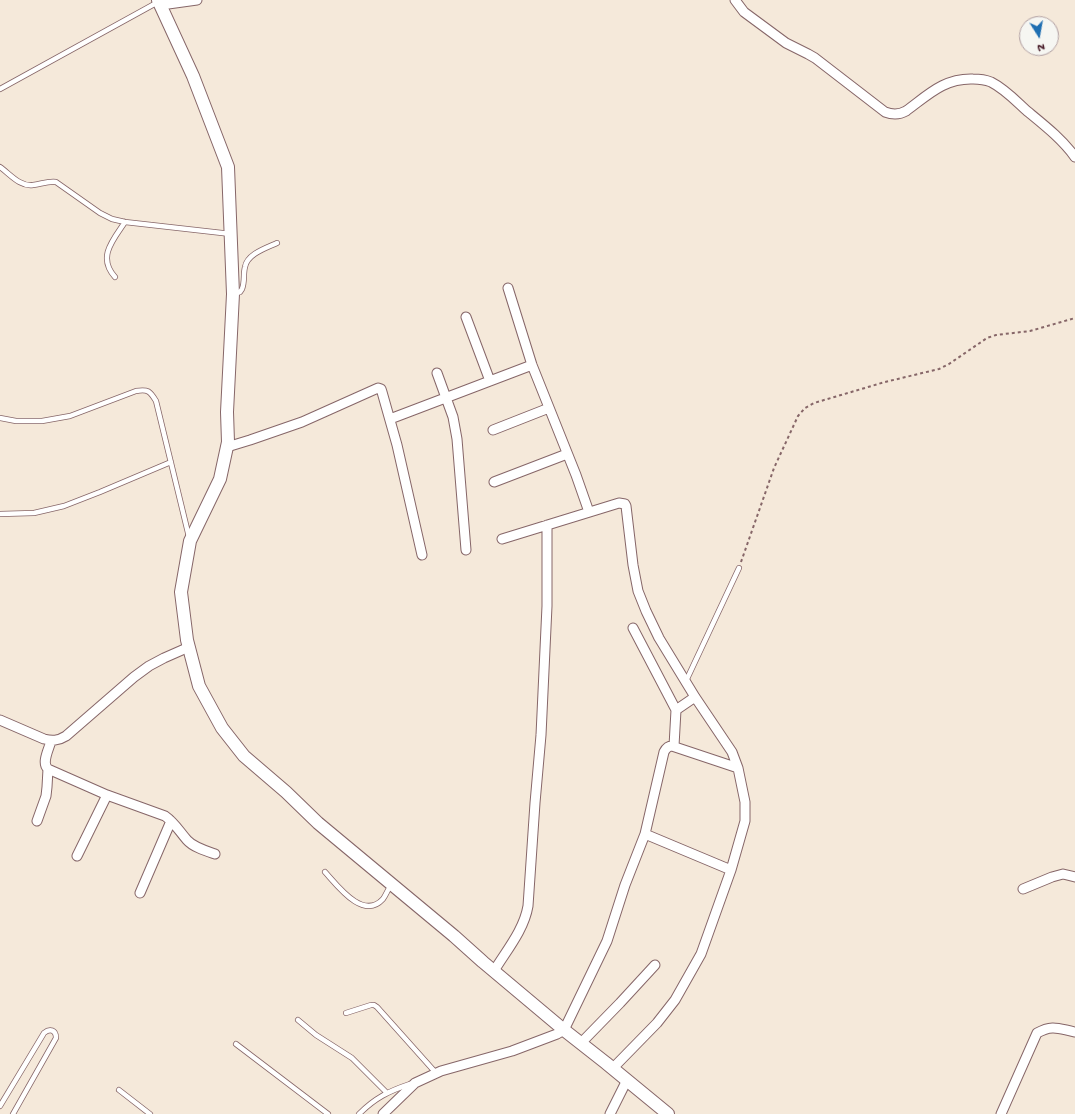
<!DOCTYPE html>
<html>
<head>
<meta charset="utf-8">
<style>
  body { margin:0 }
  #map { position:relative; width:1075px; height:1114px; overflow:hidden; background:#f5e9da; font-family:"Gochi Hand",sans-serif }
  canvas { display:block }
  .north { position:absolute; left:1019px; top:16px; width:40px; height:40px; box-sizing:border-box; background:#f6f6f2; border:1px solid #b1a0a2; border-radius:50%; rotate:169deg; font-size:11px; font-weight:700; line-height:16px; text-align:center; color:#4a1f2b }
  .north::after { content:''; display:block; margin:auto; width:14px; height:18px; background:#1f6fb2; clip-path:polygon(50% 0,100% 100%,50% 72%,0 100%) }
</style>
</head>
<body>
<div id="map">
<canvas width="1075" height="1114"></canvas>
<div class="north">N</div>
</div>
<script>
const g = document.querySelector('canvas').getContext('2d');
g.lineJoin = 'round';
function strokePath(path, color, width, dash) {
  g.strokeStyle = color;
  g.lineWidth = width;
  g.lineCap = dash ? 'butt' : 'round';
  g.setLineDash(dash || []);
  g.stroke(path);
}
const service = new Path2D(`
  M0 89 158 2
  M0 167C10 174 20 187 33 185 41 184 48 181 56 182L100 213 112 219 125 222 231 234
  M115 277C97 257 113 240 125 222
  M234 294 240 292 242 289C245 282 243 274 245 267 247 254 266 248 277 243
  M0 418 16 421H42L70 416 136 391C148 389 150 391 156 401L189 537
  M0 514 34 513 64 506 100 492 171 462
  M686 681 739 568
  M325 872C337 885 363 921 383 899 386 895 388 889 391 885
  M346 1013 371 1005H374L377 1007 436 1073
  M298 1020 316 1035 352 1058 387 1093
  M236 1044 328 1114
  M119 1090 150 1114
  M0 1106 44 1033C50 1028 56 1030 56 1038L13 1114
  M359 1114C375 1098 389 1091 410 1084`);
const minor = new Path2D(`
  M735 0 744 12 786 43 808 54 815 58 885 112C893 115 899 115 906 111 928 95 944 78 973 79 979 79 986 80 991 82 1005 89 1016 101 1027 111 1044 125 1062 139 1075 157
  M161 5 197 0
  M508 288 532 365 576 475 589 512
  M466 317 490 381
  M437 373 453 417 457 439 466 550
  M390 419 532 365
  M493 430 549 408
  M227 447 250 440 302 422 378 388 381 389 382 392 397 445 422 555
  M494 482 567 454
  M502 539 619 503 625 504 626 506 633 565 638 591 646 611 659 638 695 697 732 752 738 768 745 802V821L731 870 701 954 675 1000 657 1023 613 1068
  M633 628 676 710 674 746
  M676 710 695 697
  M0 720 44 739C52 741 58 741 66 736L134 677 149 666 164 658 189 647
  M51 741C49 749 41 763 48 769L107 795 165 816C175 823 179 831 187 840 193 847 206 851 215 854
  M37 821 46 796 47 787 48 769
  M645 834 731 870
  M77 856 107 795
  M1023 889 1052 877 1063 874 1075 877
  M140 893 171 821
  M494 971C506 951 524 930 528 906L535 803 541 735 547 606V525
  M581 1043 620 1003 655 965
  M383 1114 415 1083 441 1071 512 1051 557 1034 564 1030 607 941 625 885 645 834 664 752C666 748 668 746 672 746L738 768
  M610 1114 627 1080
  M1001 1114 1037 1033C1053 1024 1059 1029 1075 1032`);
const tertiary = new Path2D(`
  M158 0 193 76 228 167 233 294 227 412 228 442 220 479 190 541 181 592 187 640 199 686 222 728 244 756 286 792 318 823 454 936 483 962 564 1030 606 1063 668 1114`);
strokePath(service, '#866668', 6);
strokePath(minor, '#866668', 11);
strokePath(tertiary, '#866668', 14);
strokePath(new Path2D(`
  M741 562 774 468 798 416 805 408 814 403 885 382 939 369 949 364 987 338 996 335 1030 331 1075 318`), '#866668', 2, [3, 3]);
strokePath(service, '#fff', 4.5);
strokePath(minor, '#fff', 9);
strokePath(tertiary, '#fff', 12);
</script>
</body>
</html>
